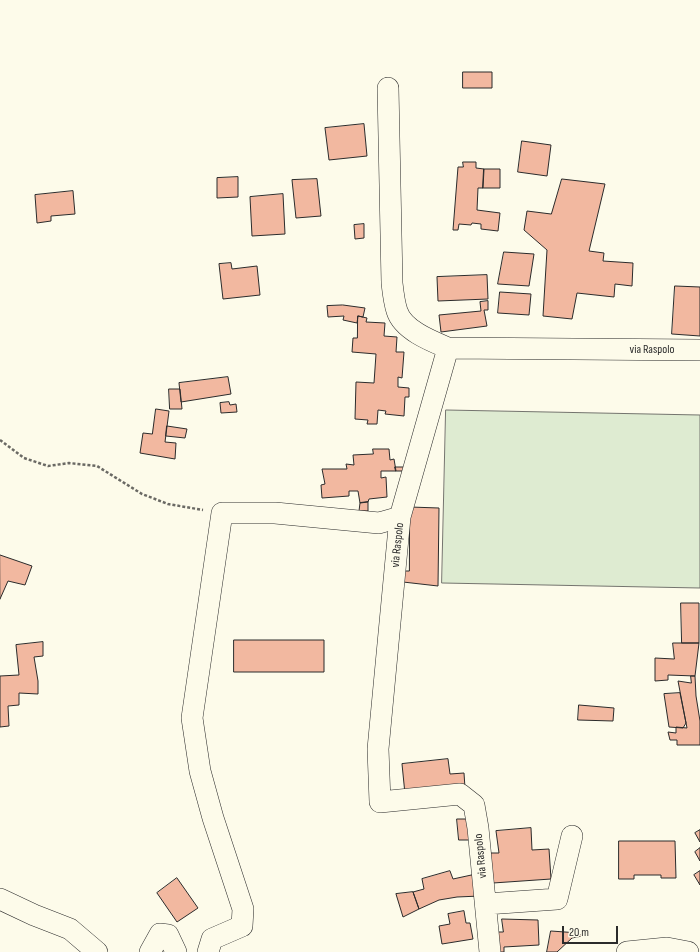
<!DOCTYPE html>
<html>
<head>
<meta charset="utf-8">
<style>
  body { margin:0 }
  #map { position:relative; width:700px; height:952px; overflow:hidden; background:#fdfbea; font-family:"Sofia Sans Condensed",sans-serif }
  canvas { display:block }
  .scale { position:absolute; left:562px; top:926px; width:56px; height:18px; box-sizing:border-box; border:2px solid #2b2b2b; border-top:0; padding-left:5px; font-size:12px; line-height:14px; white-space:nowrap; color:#2b2b2b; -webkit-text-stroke:3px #fdfbea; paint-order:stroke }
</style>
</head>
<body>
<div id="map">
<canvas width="700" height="952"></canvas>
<div class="scale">20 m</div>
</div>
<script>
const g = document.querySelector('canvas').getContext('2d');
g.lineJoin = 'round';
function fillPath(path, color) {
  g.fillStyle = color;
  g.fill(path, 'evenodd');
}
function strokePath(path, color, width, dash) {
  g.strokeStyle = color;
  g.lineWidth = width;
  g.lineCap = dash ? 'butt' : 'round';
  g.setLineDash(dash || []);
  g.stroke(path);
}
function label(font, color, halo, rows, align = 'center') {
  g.font = font + ' "Sofia Sans Condensed",sans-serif';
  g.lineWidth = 3;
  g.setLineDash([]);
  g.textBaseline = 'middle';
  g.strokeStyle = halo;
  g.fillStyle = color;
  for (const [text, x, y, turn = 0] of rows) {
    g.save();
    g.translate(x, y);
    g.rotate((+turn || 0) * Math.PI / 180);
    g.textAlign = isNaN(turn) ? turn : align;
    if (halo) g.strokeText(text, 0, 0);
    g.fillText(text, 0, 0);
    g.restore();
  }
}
const green = new Path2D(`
  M446 410 700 415V588L442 583Z`);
fillPath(green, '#deebd1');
strokePath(green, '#74746e', 1);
const building = new Path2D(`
  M463 72H492V88H463Z
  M364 124 367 156 329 160 325 128Z
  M522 141 551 145 547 176 518 172Z
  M463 162H476V168L484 169 483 188H478L477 210 500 213 498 231 481 229V224L472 223 471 225 459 224 458 230H453L458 167H463Z
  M484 169H500V188H483Z
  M238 177V197L217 198V178Z
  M317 179 321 216 296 218 292 180Z
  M562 179 605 184 589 251 604 253 603 261 633 263 632 286 615 284 614 297 577 293 572 319 543 316 547 250 524 230 527 211 551 214Z
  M73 191 75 214 51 216V221L37 223 35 195Z
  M283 194 285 234 252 236 250 197Z
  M364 224V238L355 239 354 225Z
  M504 252 534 254 529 286 498 284Z
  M231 263 232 269 257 266 260 295 223 299 219 264Z
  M487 275 488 299 438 301 437 277Z
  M675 286 700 287V336L672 334Z
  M500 292 531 294 529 315 498 313Z
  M488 301V310H484L487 326 441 332 439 315 481 311 480 302Z
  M343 305 365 308 363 317 358 316 357 323 343 320 344 316 328 317 327 306Z
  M358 316 367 318 366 322 385 323 384 336 397 337 396 352H404L402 378 398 377V387L409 388V397H405L404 416 385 414 386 411 378 410 377 424H367L368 420 355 419 356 382 374 383 376 354 352 352 353 338H357Z
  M228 377 231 394 181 402 179 383Z
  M169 389H180L182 409H170Z
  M229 402 230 405 236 404 237 412 221 413 220 403Z
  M156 409 169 411 165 442 176 443 175 459 140 453 143 433 152 434Z
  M167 426 187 429 185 438 166 436Z
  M373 449H389L390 460 394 459 396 471H381V478L386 477 387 497 369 499 368 502 360 503 358 491H349V496L322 498 321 485 325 484 322 469H347L346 464 354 465 353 455 373 454Z
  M395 467H405L404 471H396Z
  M368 502V511H359L360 503Z
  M410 507 439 508 438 586 403 582 402 571H409Z
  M0 555 32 566 25 585 8 581 0 599Z
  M681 603H699V643H682Z
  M234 640H324V672H234Z
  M43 642V656L34 657 38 681V694L19 693V705L8 706 9 726 0 727V676L19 675 16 645Z
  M673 643H699L695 676 668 675V680L655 681V658L674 659Z
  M691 676H695L696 696 700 721V745H677V740H670L668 732 676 733V727L687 728 678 681 691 683Z
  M680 693 686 723 683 728 669 727 664 694Z
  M579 705 614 708 613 721 578 720Z
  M448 759 450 774 464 773 465 788 405 794 402 764Z
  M457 819H468L469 840H459Z
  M531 828 532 850 549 849 551 879 493 883 490 853H499L496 831Z
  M700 830V842L695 833Z
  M619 841H675L676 878H661V875H634V879H619Z
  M700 848V861L695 852Z
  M450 871 453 879 476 874 480 896 457 897 439 900 419 909 413 892 424 889 422 879Z
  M700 871V885L694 875Z
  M177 878 198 908 177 922 157 893Z
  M413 892 419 909 403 917 396 894Z
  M464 911 466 923H470L473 939 442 944 439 926 450 924 448 914Z
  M502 919 538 920 539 945 504 947V952H491L490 932H503Z
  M551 931 579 933 582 936 572 938 557 952H547Z`);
fillPath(building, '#f2b8a0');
strokePath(building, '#2b2b2b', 1);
const minor = new Path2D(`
  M388 88 392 283C393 292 394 302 397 311 403 330 431 341 448 348
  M0 899 34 915 70 929 97 952
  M486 904 557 899 572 836
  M150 952 160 934 168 935 176 952
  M208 952 212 939 242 926 243 909 213 818 200 771 192 718 222 513H275L379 523 400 517
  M490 952 478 828 474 805 460 794 380 802 378 749 400 517 448 348 700 350
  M627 952 667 948 688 952`);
strokePath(minor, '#2b2b2b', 22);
strokePath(new Path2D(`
  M0 440 24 458 48 466 69 463 97 466 142 494 168 504 203 510`), '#6a6964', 2.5, [3, 2]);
strokePath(minor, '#fdfbea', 21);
label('12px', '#2b2b2b', '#fdfbea', [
  ["via Raspolo",652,350],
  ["via Raspolo",398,545,-84],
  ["via Raspolo",481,856,-96]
]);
</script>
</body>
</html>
